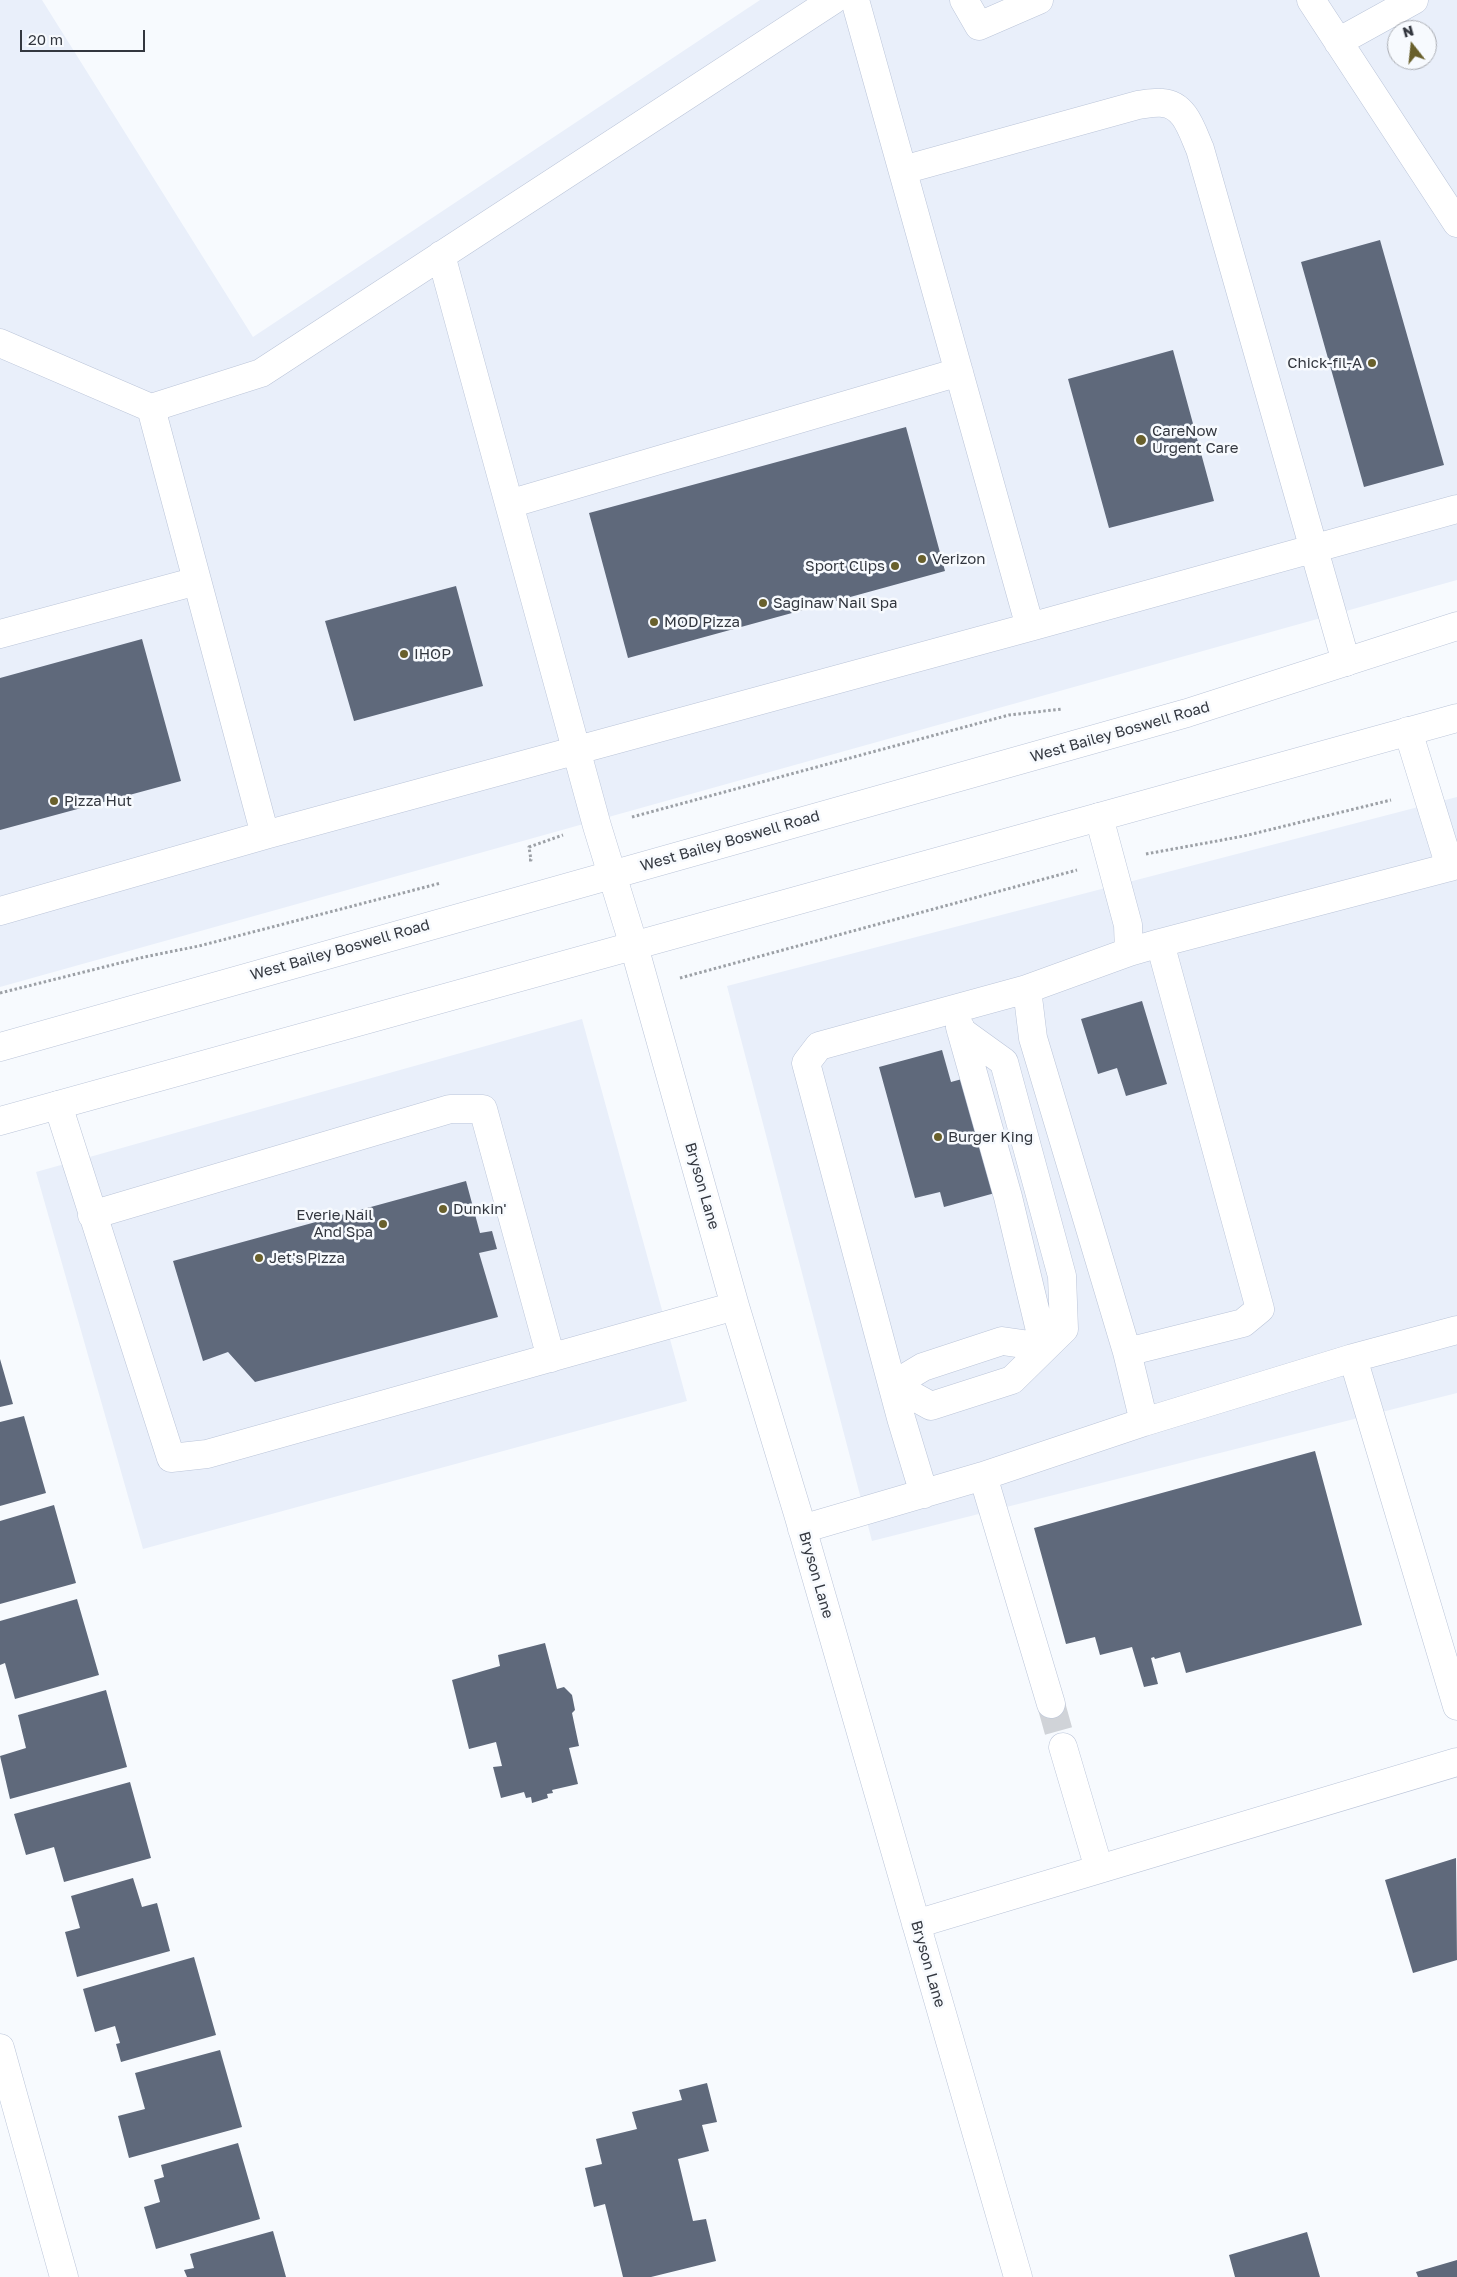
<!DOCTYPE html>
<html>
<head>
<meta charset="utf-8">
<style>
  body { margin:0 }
  #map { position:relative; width:1457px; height:2277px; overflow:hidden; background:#f7fafe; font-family:"Golos Text",sans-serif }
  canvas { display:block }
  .north { position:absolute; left:1387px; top:20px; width:50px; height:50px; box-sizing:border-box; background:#f7fafe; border:1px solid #a9acb2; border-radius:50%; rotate:344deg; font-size:14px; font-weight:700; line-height:20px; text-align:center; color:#33373f }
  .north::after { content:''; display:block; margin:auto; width:18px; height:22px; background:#69602c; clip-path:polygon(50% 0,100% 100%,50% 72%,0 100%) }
  .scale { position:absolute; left:20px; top:30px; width:125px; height:22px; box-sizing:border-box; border:2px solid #33373f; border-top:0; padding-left:6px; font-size:15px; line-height:18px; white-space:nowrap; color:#33373f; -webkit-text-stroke:4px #f7fafe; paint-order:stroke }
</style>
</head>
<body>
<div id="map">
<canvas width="1457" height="2277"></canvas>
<div class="north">N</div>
<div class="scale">20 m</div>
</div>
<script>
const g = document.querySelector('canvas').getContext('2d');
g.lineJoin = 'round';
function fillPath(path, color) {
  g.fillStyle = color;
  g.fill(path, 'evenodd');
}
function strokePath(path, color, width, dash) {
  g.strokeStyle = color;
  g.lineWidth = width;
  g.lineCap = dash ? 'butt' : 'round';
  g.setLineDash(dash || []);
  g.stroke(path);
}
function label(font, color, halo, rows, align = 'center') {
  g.font = font + ' "Golos Text",sans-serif';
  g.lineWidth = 5;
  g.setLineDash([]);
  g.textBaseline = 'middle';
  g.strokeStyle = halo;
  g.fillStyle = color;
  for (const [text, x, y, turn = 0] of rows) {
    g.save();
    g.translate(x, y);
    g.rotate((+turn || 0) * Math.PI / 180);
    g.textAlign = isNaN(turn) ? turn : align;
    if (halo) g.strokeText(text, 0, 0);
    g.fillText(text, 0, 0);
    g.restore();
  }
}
fillPath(new Path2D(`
  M0 0H42L253 337 760 0H1457V580L0 987ZM1397 30H1427V60H1397Z
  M1457 797V1393L872 1541 727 986Z
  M582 1019 687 1401 143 1549 36 1172Z`), '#e9effa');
fillPath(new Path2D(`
  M1380 240 1444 465 1364 487 1301 262Z
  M1173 350 1214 501 1109 528 1068 379Z
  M906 427 945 571 628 658 589 513Z
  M456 586 483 686 354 721 325 621Z
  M142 639 181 781 0 830V678Z
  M1142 1001 1167 1084 1126 1096 1117 1068 1098 1074 1081 1019Z
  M942 1050 951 1082 962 1079 995 1193 944 1207 940 1192 915 1198 879 1067Z
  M466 1181 480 1233 492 1231 497 1249 479 1253 498 1317 255 1382 228 1352 203 1361 173 1261Z
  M0 1359 13 1404 0 1407Z
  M24 1416 46 1493 0 1506V1422Z
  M1315 1451 1362 1625 1186 1673 1180 1652 1155 1659 1154 1657 1151 1658 1158 1684 1144 1687 1132 1647 1100 1655 1095 1637 1066 1644 1034 1528Z
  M54 1505 76 1583 0 1604V1521Z
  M77 1599 99 1675 15 1699 5 1663 0 1665V1621Z
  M545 1643 557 1689 564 1687 572 1695 575 1710 572 1713 579 1746 569 1748 578 1784 552 1790 553 1793 547 1794 548 1798 532 1803 531 1797 526 1798 524 1792 501 1798 493 1767 502 1766 496 1742 469 1749 452 1680 500 1666 498 1655Z
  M106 1690 127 1767 10 1799 0 1756 26 1748 18 1715Z
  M130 1782 151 1858 64 1882 54 1847 26 1855 14 1814Z
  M1456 1858 1457 1960 1413 1973 1385 1880Z
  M133 1878 142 1907 157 1903 170 1951 77 1977 65 1932 80 1928 71 1896Z
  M194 1957 216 2035 121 2062 116 2044 120 2043 115 2026 95 2032 83 1989Z
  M220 2050 242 2127 129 2158 118 2116 145 2109 135 2073Z
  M707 2083 717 2122 702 2125 709 2151 678 2159 693 2221 706 2219 716 2261 651 2277H623L605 2204 594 2207 585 2168 602 2164 596 2139 637 2129 632 2112 682 2100 679 2090Z
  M238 2143 260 2219 156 2249 144 2207 160 2202 154 2180 164 2177 161 2165Z
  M273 2231 286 2277H187L184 2270 194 2268 190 2254Z
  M1307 2232 1320 2277H1235L1229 2255Z
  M1457 2260V2277H1418L1416 2272Z`), '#5f697b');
strokePath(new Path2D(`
  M1051 1704 1063 1747`), '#d0d3d8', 28, [28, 14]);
const minor = new Path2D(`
  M964 0 979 26 1039 0
  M1311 0 1457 223
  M1338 42 1414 0
  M903 170 1138 105C1146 104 1155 102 1162 103 1185 104 1192 131 1200 149L1346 662
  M441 255 597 826 634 946 735 1306 798 1514 1018 2277
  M0 343 151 408 261 373 833 0
  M509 504 959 372
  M1030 627 1457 509
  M0 634 197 581
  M1408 731 1450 867 1457 865
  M265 835 1030 627 855 0
  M0 911 265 835 151 408
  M1160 943 1450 867
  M960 1027 1008 1197 1044 1347
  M58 1105 171 1458 207 1454 735 1306
  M92 1215 450 1109H483L551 1358
  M1127 1352 1243 1323 1260 1309 1160 943 1129 952
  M1353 1358 1457 1706
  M893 1385 931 1406 1012 1380 1064 1329 1062 1276 1004 1062 961 1031
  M893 1385 923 1367 1002 1341 1044 1347
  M1144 1422 1353 1358 1457 1330
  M983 1476 1051 1704
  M924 1494 901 1418 806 1063 819 1046 1027 989
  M802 1529 983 1476 1144 1422 1127 1352 1033 1038 1027 989 1129 952 1128 925 1099 817
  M1063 1747 1099 1869
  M916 1924 1457 1762
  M0 2048 64 2277`);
const major = new Path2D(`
  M0 1047 1187 713 1457 626
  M0 1121 1457 718`);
strokePath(minor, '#bbc5d9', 29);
strokePath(major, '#bbc5d9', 29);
strokePath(new Path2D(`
  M632 817 1009 715 1062 709
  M1146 854 1244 836 1391 800
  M529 860H531L529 847 563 835
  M680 978 1077 870
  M0 993 144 957 199 946 441 883`), '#9ca0a6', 3, [2.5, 2.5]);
strokePath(minor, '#fff', 28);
strokePath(major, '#fff', 28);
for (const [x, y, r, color] of [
  [1372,363,5,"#69602c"],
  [1141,440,6,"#69602c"],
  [922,559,5,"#69602c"],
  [895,566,5,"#69602c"],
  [763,603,5,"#69602c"],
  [654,622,5,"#69602c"],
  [404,654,5,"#69602c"],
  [54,801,5,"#69602c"],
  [938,1137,5,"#69602c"],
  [443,1209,5,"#69602c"],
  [383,1224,5,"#69602c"],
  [259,1258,5,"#69602c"]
]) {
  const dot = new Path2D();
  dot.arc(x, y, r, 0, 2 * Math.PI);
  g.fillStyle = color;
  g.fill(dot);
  strokePath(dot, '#f7fafe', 2);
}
label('15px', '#33373f', '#f7fafe', [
  ["Chick-fil-A",1362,363,"right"],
  ["CareNow",1152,431],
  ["Urgent Care",1152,448],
  ["Verizon",932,559],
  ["Sport Clips",885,566,"right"],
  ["Saginaw Nail Spa",773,603],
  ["MOD Pizza",664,622],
  ["IHOP",414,654],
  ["Pizza Hut",64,801],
  ["Burger King",948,1137],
  ["Dunkin'",453,1209],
  ["Everie Nail",373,1215,"right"],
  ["And Spa",373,1232,"right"],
  ["Jet's Pizza",269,1258]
], 'left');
label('15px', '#33373f', '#f7fafe', [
  ["West Bailey Boswell Road",1120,732,-16],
  ["West Bailey Boswell Road",730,841,-16],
  ["West Bailey Boswell Road",340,950,-16],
  ["Bryson Lane",702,1186,74],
  ["Bryson Lane",816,1575,74],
  ["Bryson Lane",928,1964,74]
]);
</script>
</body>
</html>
